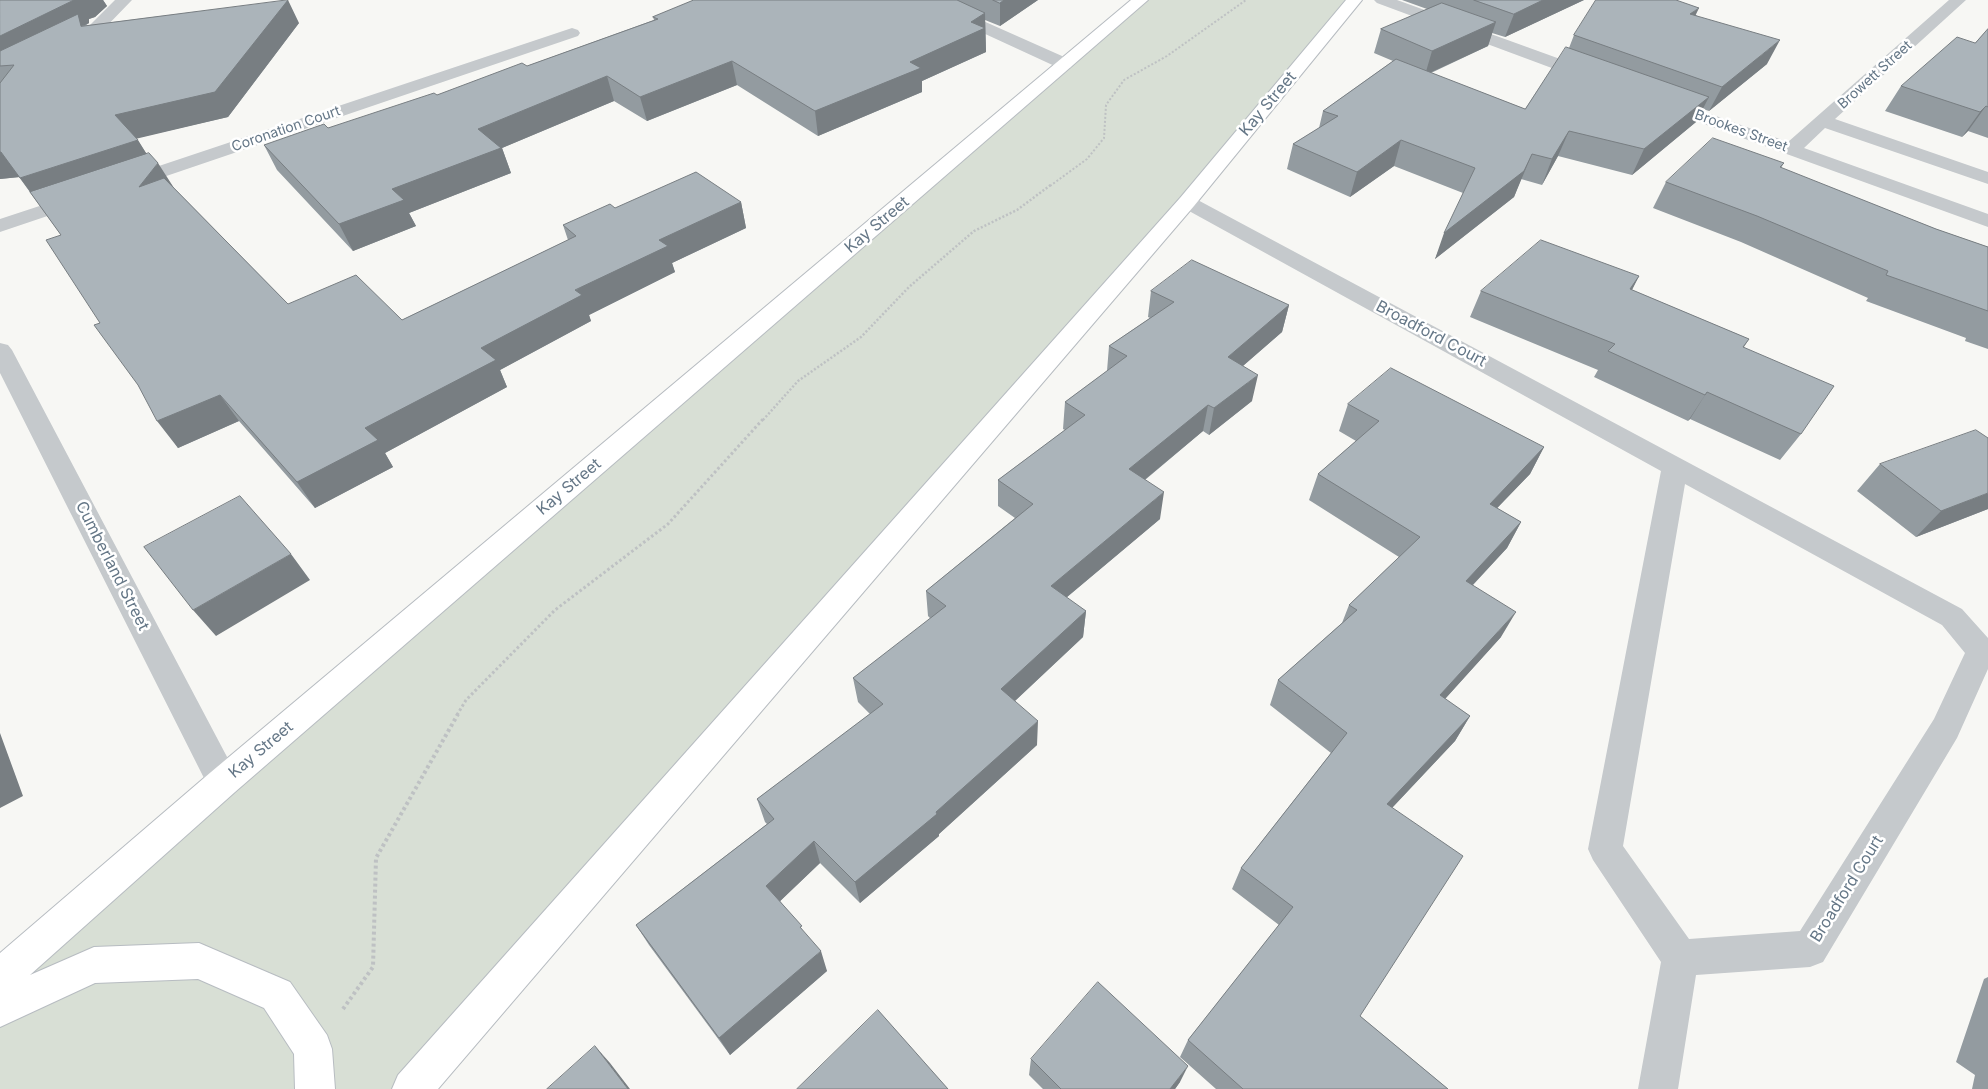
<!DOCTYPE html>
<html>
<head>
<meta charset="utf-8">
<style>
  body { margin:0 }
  canvas { display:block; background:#f7f7f4 }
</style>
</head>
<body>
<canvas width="1988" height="1089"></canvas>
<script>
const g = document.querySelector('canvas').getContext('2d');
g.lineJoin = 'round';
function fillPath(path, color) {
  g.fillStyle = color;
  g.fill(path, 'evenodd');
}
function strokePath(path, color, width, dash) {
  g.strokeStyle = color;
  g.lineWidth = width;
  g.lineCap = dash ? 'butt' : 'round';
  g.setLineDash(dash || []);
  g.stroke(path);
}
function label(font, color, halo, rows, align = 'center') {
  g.font = font + ' Inter,sans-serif';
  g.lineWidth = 5;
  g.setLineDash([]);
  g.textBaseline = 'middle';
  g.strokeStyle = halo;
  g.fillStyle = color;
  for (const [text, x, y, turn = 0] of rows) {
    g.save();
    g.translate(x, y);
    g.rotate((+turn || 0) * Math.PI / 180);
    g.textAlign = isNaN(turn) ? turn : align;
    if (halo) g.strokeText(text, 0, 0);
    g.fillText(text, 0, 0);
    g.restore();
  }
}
fillPath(new Path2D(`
  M1137 0H1354L412 1089H0V977Z`), '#d8dfd5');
const secondary = new Path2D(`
  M1131 0H1148L235 792 30 975 94 947 199 943 290 982 327 1035 332 1049 335 1089H295L294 1054 264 1008 198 979 95 983 0 1027V953L211 772Z
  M1346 0H1362L1194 206 438 1089H392L398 1075 1180 198Z`);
strokePath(secondary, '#b7bcc1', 2);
strokePath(new Path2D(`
  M1050 186 1087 159 1104 138 1106 105 1124 80 1167 56 1246 0`), '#bec1c3', 2, [2, 2]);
strokePath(new Path2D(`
  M763 420 798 381 861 337 909 287 974 231 1017 210 1052 184`), '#bec1c3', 2.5, [2, 2]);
strokePath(new Path2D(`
  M457 715 466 700 555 610 668 524 764 418`), '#bec1c3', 3, [2.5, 2.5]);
strokePath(new Path2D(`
  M343 1009 373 967 376 858 458 714`), '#bec1c3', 4, [3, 3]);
fillPath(new Path2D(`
  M115 0H132L102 31 0 82V70L90 25Z
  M915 0H936L1071 60 1073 64 1071 68H1059L918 3Z
  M1374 0H1397L1596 72 1599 76 1596 80 1590 81 1584 80 1377 3Z
  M1949 0H1966L1835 119 1988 172V184L1825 128 1804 148 1988 214V227L1657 107 1654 103 1657 99 1663 98 1669 99 1788 142Z
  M572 28 578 30 580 33 578 36 134 187 127 189 120 187 117 183 120 179Z
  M79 193 86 195 89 199 86 203 0 232V219Z
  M1187 196 1194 198 1962 609 1988 638V669L1957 738 1823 962 1810 967 1696 975 1678 1089H1638L1661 962 1593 860 1588 849 1661 471 1180 206 1177 202 1180 198ZM1685 484 1942 625 1965 653 1934 719 1800 931 1689 939 1623 846Z
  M0 343 8 345 12 350 235 772 239 782 235 792 223 797 211 792 0 373Z`), '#c5c9cc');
fillPath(secondary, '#fff');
fillPath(new Path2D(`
  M0 0H103L107 6 95 17 89 19V23L85 26 299 23 228 117 136 138 146 153 174 188 288 304 402 320 568 240 563 225 615 208 741 202 746 228 672 263 675 272 589 315 591 321 500 370 507 387 385 453 393 467 315 508 239 421 178 448 138 385 100 323 61 235 19 177 0 179Z
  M694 0H1038L1000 26 985 20 986 52 922 81V92L818 136 737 85 647 121 614 101 502 148 511 173 409 213 416 226 353 251 277 170 264 145 328 128 437 95 527 66 654 20 653 17Z
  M1402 0H1584L1505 37 1492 33 1488 46 1431 73 1525 109 1569 48 1574 35 1596 0H1677L1696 15 1767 64 1709 111 1703 109 1696 122 1632 175 1558 156 1542 185 1521 179 1514 197 1435 259 1463 193 1394 166 1350 197 1287 169 1293 144 1319 128 1323 111 1393 61 1374 53 1381 29 1427 9Z
  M1988 29V138L1968 131 1962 137 1885 111 1901 86 1975 43Z
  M1784 163 1781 168 1936 229 1988 247V349L1965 341 1966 338 1866 301 1868 298 1741 242 1653 208 1666 182Z
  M1639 276 1632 290 1749 339 1744 347 1801 434 1780 460 1690 419 1688 421 1594 377 1598 370 1470 317 1481 291Z
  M1151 291 1289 305 1282 332 1243 366 1252 401 1209 435 1203 431 1145 480 1160 519 1066 598 1086 611 1083 637 1015 701 1037 745 939 834V836L860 903 820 863 780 901 803 931 827 971 730 1055 649 945 636 925 767 824 765 822 757 799 870 714 858 702 853 678 931 619 928 616 926 591 1015 518 998 506V480L1065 430 1063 429 1065 402 1107 371 1109 346 1150 318 1148 317Z
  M1348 404 1544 447 1530 474 1497 508 1521 522 1507 548 1473 585 1501 637 1445 699 1470 716 1455 741 1392 808 1360 1016 1448 1089H1216L1180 1057 1188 1040 1279 925 1232 889 1241 868 1331 753 1270 705 1278 680 1342 623 1349 605 1399 557 1309 500 1318 474 1356 441 1339 431Z
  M1880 464 1988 509 1916 537 1857 491Z
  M1988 977V1089H1972L1975 1075 1956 1062 1984 979Z
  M1031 1059 1180 1082 1175 1089H1043L1029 1075Z`), '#939ba0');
fillPath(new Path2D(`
  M74 0H103L107 6 95 17 89 19V23L85 25 93 38 0 66V36Z
  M288 0 299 23 228 117 131 140 115 115Z
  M1004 0H1038L1000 26V3Z
  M1543 0H1584L1505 37 1514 14Z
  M1699 8 1688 31 1690 14Z
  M985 13 986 52 922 81V92L818 136 815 111 910 62Z
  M1496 22 1488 46 1425 75 1432 51Z
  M1780 40 1767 64 1709 111 1722 87Z
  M732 61 737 85 647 121 640 97Z
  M607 76 614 101 502 148 511 173 409 213 416 226 353 251 339 224 392 189 478 129Z
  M1709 97 1696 122 1632 175 1644 149Z
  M1986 106 1968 131 1962 137 1980 112Z
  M1569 131 1558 156 1542 185 1552 159Z
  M138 140 154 166 39 204 20 178Z
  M1401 140 1394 166 1350 197 1357 172Z
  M0 152H1L20 177 0 179Z
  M1532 154 1514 197 1435 259 1444 233Z
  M158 163 174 188 139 187Z
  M741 202 746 228 672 263 675 272 589 315 591 321 500 370 507 387 385 453 393 467 315 508 297 482 365 428 481 348 659 240Z
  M1639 276 1625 303 1630 289Z
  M1289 305 1282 332 1222 384 1228 357Z
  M1258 375 1252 401 1209 435 1214 408Z
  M1707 392 1690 419 1688 421 1705 395Z
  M220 395 239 421 178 448 157 421Z
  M1208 405 1203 431 1125 496 1129 469Z
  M1544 447 1530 474 1476 530 1490 504Z
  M1164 492 1160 519 1049 612 1051 586Z
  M1988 493V509L1916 537 1941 511Z
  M1521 522 1507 548 1453 606 1466 581Z
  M291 554 310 580 216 636 193 610Z
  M1086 611 1083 637 1001 714V689Z
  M1516 612 1501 637 1426 720 1440 695Z
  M1470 716 1455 741 1374 827 1387 804Z
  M1038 721 1037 745 939 834V836L860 903 855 882 936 812Z
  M0 733 23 796 0 808Z
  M814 841 820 863 774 907 766 886Z
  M821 951 827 971 730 1055 719 1038Z
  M595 1046 610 1063 630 1089H628Z
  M1188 1066 1180 1082 1175 1089H1170Z`), '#787e82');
const building = new Path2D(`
  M0 0H74L0 36Z
  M288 0 215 92 115 115 138 140 20 178 1 152H0V83L14 65 0 66V51L78 14 81 26Z
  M694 0H957L985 13 971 22 985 28 910 62 921 68 815 111 732 61 640 97 607 76 478 129 501 148 392 189 404 200 339 224 264 145 324 124 328 128 434 93 437 95 522 63 527 66 658 19 653 17Z
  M993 0H1004L1000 3Z
  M1474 0H1543L1514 14Z
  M1596 0H1676L1699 8 1690 14 1780 40 1722 87 1574 35Z
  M1442 3 1496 22 1432 51 1381 29Z
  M1988 29V107L1986 106 1980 112 1901 86 1957 37 1975 43Z
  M1566 47 1709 97 1644 149 1569 131 1552 159 1532 154 1524 171 1444 233 1475 168 1401 140 1357 172 1293 144 1338 116 1323 111 1396 59 1525 109Z
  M1713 138 1784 163 1780 167 1936 229 1988 247V311L1886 275 1888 271 1757 216 1666 182Z
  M149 153 158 163 139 187 164 178 288 304 356 275 402 320 576 236 563 225 610 204 615 208 696 172 741 202 659 240 668 246 575 290 582 295 481 348 496 360 365 428 378 440 297 482 220 395 157 421 138 385 94 325 100 323 46 240 61 235 30 192Z
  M1541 240 1639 276 1630 289 1749 339 1743 347 1834 386 1801 434 1707 392 1705 395 1608 351 1615 344 1481 291Z
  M1192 260 1289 305 1228 357 1258 375 1214 408 1208 405 1129 469 1164 492 1051 586 1086 611 1001 689 1038 721 936 812 937 814 855 882 814 841 766 886 802 926 800 927 821 951 719 1038 636 925 774 819 757 799 883 704 853 678 946 606 926 591 1033 504 998 480 1085 415 1065 402 1127 356 1109 346 1174 302 1151 291Z
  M1391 368 1544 447 1490 504 1521 522 1466 581 1516 612 1440 695 1470 716 1387 804 1463 856 1360 1016 1448 1089H1243L1188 1040 1293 907 1241 868 1347 733 1278 680 1357 610 1349 605 1420 537 1318 474 1379 421 1348 404Z
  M1976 430 1988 438V493L1941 511 1880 464Z
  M240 496 291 554 193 610 144 547Z
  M1098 982 1188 1066 1170 1089H1061L1031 1059Z
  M878 1010 948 1089H797Z
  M595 1046 628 1089H547Z`);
fillPath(building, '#abb4ba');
strokePath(building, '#787e82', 1);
label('14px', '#657787', '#fff', [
  ["Browett Street",1875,75,-42],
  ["Coronation Court",286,129,-19],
  ["Brookes Street",1741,131,20]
]);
label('16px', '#657787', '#fff', [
  ["Kay Street",1268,104,-50],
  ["Kay Street",877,225,-40],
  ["Broadford Court",1431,334,28],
  ["Kay Street",569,487,-40],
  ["Cumberland Street",112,566,63],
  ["Kay Street",261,750,-40],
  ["Broadford Court",1847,889,-58]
]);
</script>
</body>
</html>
